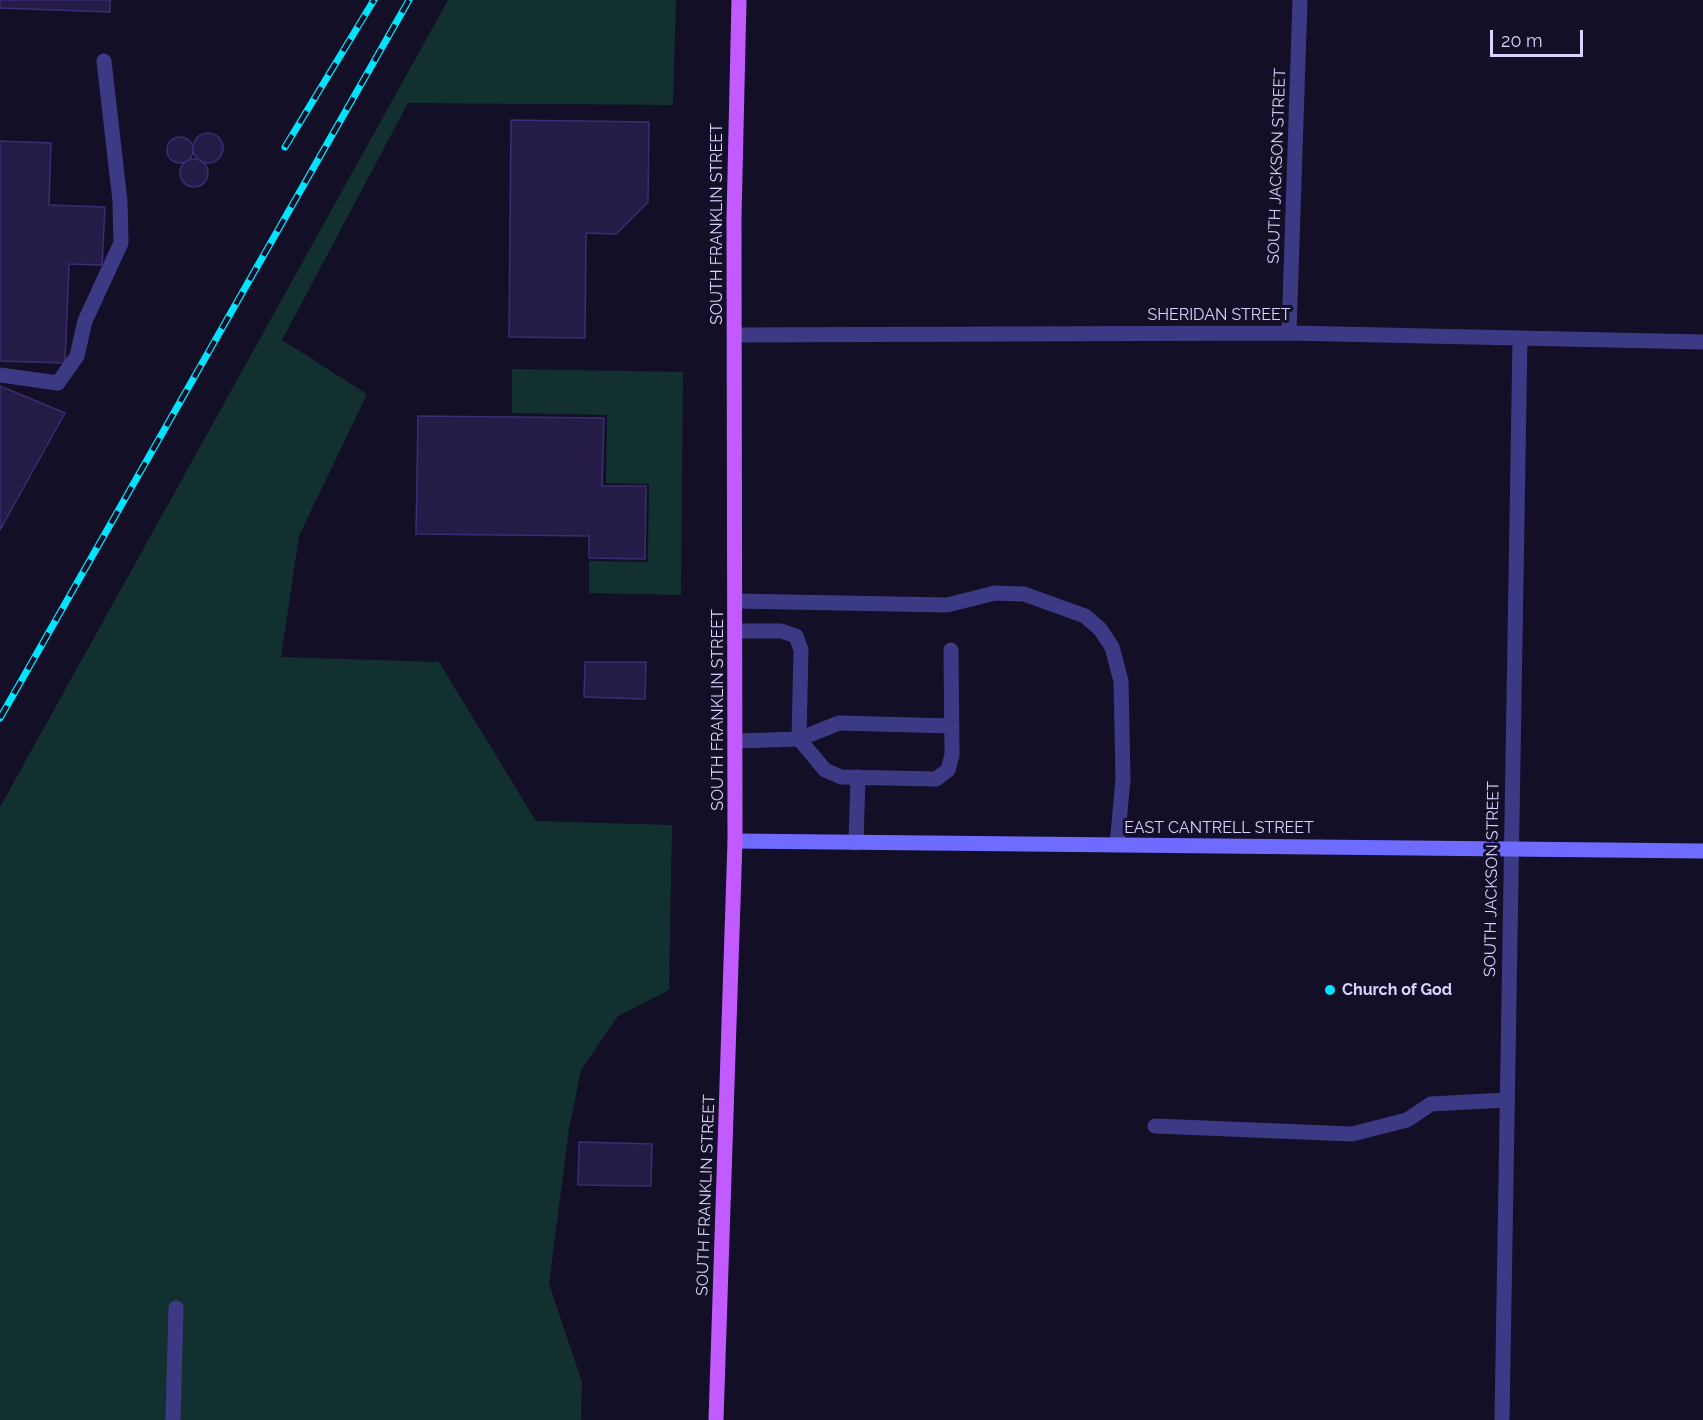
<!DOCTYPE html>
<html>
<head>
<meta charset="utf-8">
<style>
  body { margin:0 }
  #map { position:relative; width:1703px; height:1420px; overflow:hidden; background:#130f26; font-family:Raleway,sans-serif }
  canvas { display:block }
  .scale { position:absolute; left:1490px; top:30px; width:93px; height:27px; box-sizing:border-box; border:3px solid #d9d4ff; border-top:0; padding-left:8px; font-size:18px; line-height:21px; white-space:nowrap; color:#d9d4ff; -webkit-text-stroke:4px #130f26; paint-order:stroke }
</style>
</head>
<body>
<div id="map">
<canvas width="1703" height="1420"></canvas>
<div class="scale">20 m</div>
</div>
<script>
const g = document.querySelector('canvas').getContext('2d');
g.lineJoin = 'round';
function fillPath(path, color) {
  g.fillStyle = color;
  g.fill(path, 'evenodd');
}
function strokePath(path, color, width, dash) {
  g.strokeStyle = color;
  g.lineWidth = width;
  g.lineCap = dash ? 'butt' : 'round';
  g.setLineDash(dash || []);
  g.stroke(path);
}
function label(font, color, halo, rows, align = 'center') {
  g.font = font + ' Raleway,sans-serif';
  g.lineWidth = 6;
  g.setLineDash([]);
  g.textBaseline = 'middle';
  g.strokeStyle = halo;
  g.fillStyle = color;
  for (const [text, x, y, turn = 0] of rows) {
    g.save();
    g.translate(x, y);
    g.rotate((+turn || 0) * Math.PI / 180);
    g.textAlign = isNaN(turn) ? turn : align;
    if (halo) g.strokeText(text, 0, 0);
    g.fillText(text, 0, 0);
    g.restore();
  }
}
fillPath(new Path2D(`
  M448 0H676L673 105 408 103 282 340 367 394 299 536 281 657 439 662 536 821 672 825 669 990 618 1016 581 1070 569 1129 549 1284 582 1382 581 1420H0V807Z
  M512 369 683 372 681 595 589 593V561L648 562 649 484 606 483 607 415 512 413Z`), '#12302f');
const building = new Path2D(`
  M0 0H110V12L0 8Z
  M511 120 649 122 648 202 616 234 586 233 585 338 509 337Z
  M193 148a15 15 0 1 1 30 0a15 15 0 1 1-30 0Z
  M167 150a13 13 0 1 1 26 0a13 13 0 1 1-26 0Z
  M0 141 51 143 49 205 105 207 102 265 69 264 65 363 0 361Z
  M180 173a14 14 0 1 1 28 0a14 14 0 1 1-28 0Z
  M0 386 65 413 0 530Z
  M418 416 604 418 602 486H646L645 559 589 558V536L416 534Z
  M585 662H646L645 699 584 697Z
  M579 1142 652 1144 651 1186 578 1185Z`);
fillPath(building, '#241b47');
strokePath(building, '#3b2d73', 1.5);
strokePath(new Path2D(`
  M0 375 58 383 77 356 85 321 121 243 120 201 104 61
  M736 601 947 605 995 593 1024 594 1085 616 1100 629 1112 647 1121 681 1123 779 1117 845
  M736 631H781L796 636 801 650 799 739 825 770 841 777 936 779 948 770 952 755 951 650
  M737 741 799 739 839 723 952 726
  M856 843 858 777
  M1155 1126 1352 1134 1407 1120 1431 1104 1506 1100`), '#3d3a85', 15);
strokePath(new Path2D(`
  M1289 333 1300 0
  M734 335 1289 333 1703 342
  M173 1420 176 1308
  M1502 1420 1520 339`), '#3d3a85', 15);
strokePath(new Path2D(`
  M735 841 1703 851`), '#6f6bff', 15);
strokePath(new Path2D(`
  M716 1420 735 841 734 218 739 0`), '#c25bff', 15);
const rail = new Path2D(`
  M285 147 374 0
  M0 718 409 0`);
strokePath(rail, '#00e5ff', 7);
strokePath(rail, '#130f26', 4.5, [14]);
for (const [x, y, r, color] of [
  [1330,990,6,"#00e5ff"]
]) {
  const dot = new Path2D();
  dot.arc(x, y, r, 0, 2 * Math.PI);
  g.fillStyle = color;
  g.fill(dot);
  strokePath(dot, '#130f26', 2);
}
label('16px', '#d9d4ff', '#130f26', [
  ["SOUTH JACKSON STREET",1277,166,-88],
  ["SOUTH FRANKLIN STREET",717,224,-90],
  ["SHERIDAN STREET",1219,315],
  ["SOUTH FRANKLIN STREET",718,710,-90],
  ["EAST CANTRELL STREET",1219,828],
  ["SOUTH JACKSON STREET",1492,879,-89],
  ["SOUTH FRANKLIN STREET",706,1195,-88]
]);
label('bold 16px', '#d9d4ff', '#130f26', [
  ["Church of God",1342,990]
], 'left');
</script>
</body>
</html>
